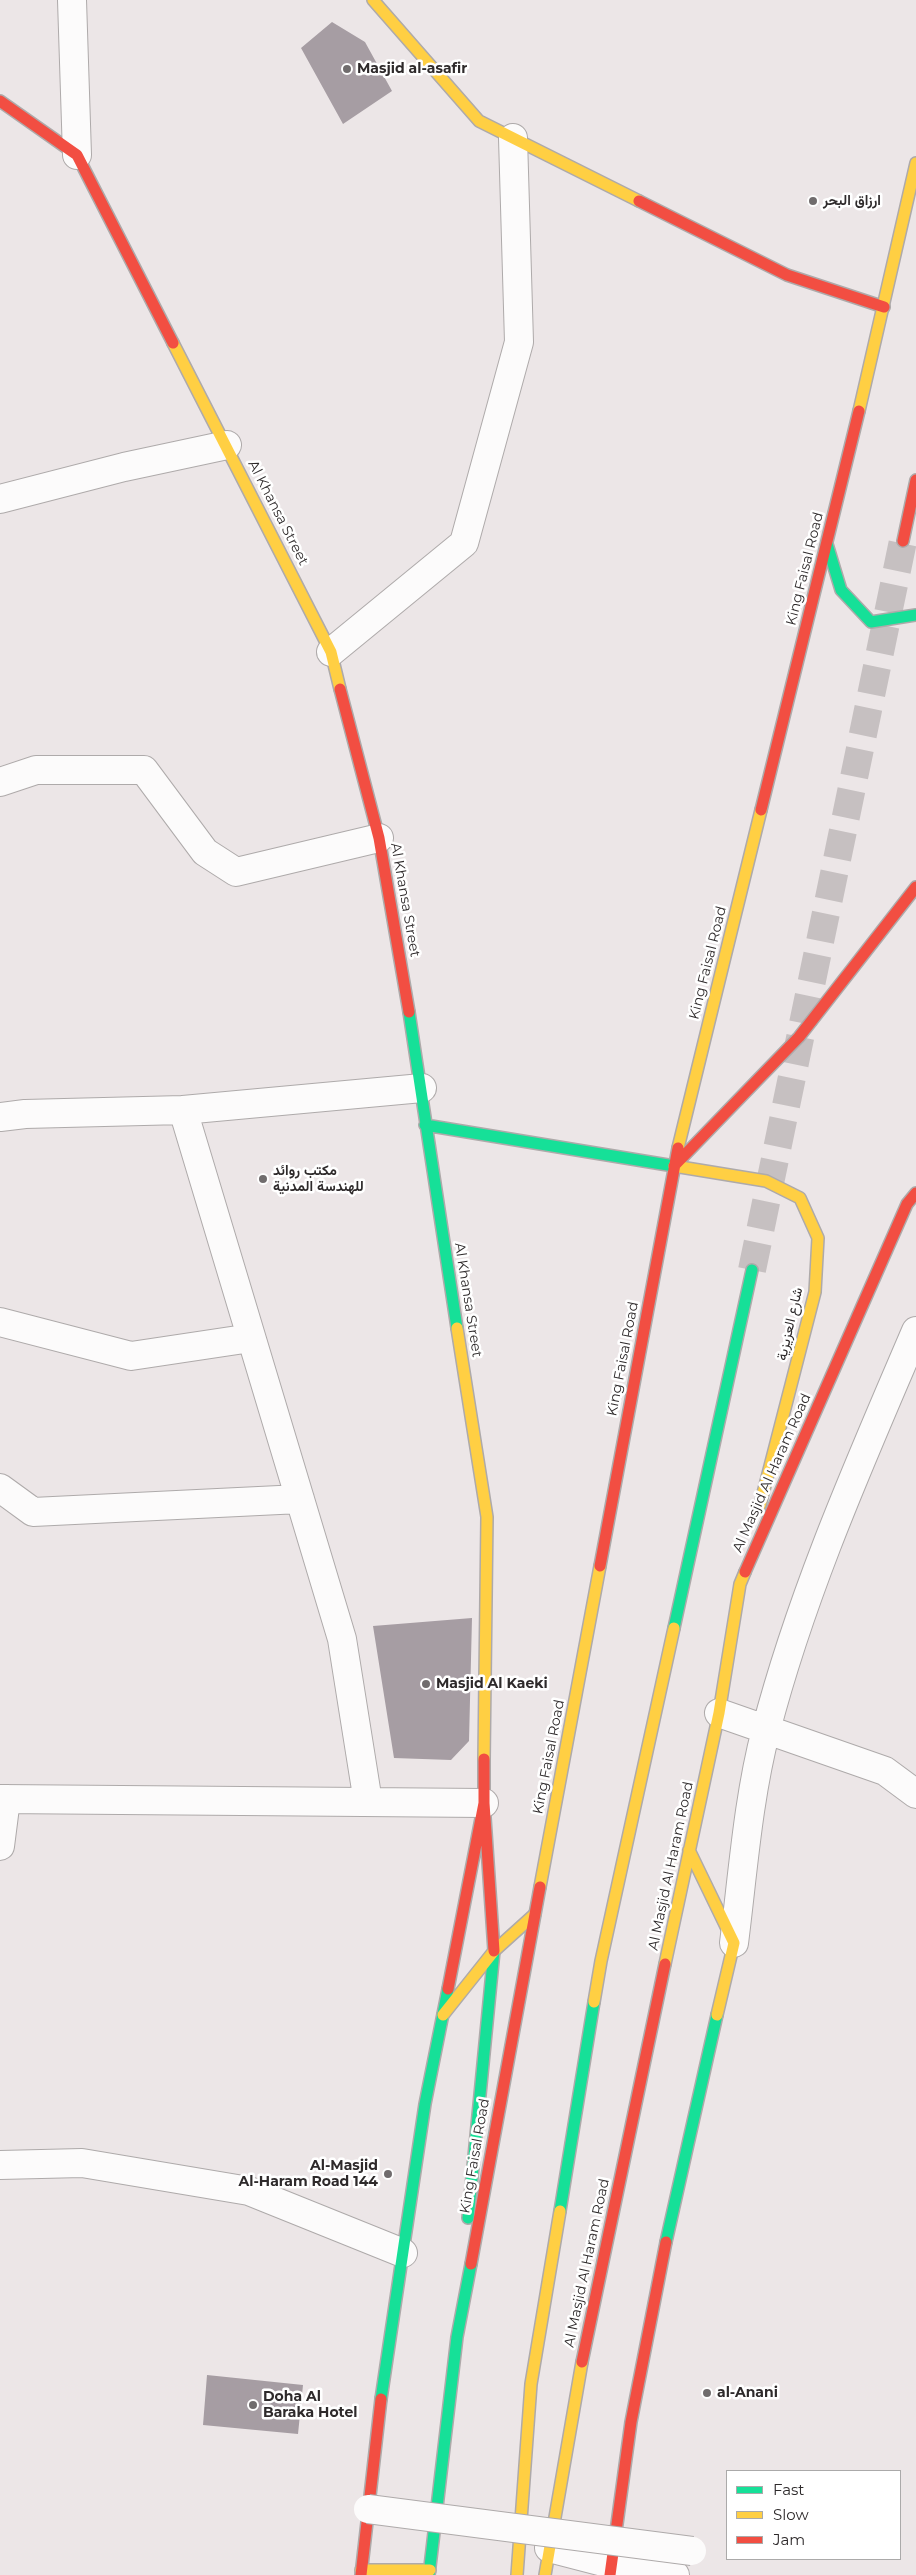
<!DOCTYPE html>
<html>
<head>
<meta charset="utf-8">
<style>
  body { margin:0 }
  #map { position:relative; width:916px; height:2575px; overflow:hidden; background:#ece6e7; font-family:Montserrat,sans-serif }
  canvas { display:block }
  .legend { position:absolute; left:726px; top:2470px; width:175px; height:90px; box-sizing:border-box; background:#fff; border:1px solid #abaaaa; margin:0; padding:6px 9px; list-style:none; font-size:15px; color:#2e2a2b }
  .legend li { display:flex; align-items:center; gap:10px; height:25px }
  .legend b { width:25px; border:1px solid #abaaaa }
</style>
</head>
<body>
<div id="map">
<canvas width="916" height="2575"></canvas>
<ul class="legend">
<li><b style="height:6px;background:#16e098"></b>Fast</li>
<li><b style="height:6px;background:#ffcf43"></b>Slow</li>
<li><b style="height:6px;background:#f24e42"></b>Jam</li>
</ul>
</div>
<script>
const g = document.querySelector('canvas').getContext('2d');
g.lineJoin = 'round';
function fillPath(path, color) {
  g.fillStyle = color;
  g.fill(path, 'evenodd');
}
function strokePath(path, color, width, dash) {
  g.strokeStyle = color;
  g.lineWidth = width;
  g.lineCap = dash ? 'butt' : 'round';
  g.setLineDash(dash || []);
  g.stroke(path);
}
function label(font, color, halo, rows, align = 'center') {
  g.font = font + ' Montserrat,Vazirmatn,sans-serif';
  g.lineWidth = 5;
  g.setLineDash([]);
  g.textBaseline = 'middle';
  g.strokeStyle = halo;
  g.fillStyle = color;
  for (const [text, x, y, turn = 0] of rows) {
    g.save();
    g.translate(x, y);
    g.rotate((+turn || 0) * Math.PI / 180);
    g.textAlign = isNaN(turn) ? turn : align;
    if (halo) g.strokeText(text, 0, 0);
    g.fillText(text, 0, 0);
    g.restore();
  }
}
fillPath(new Path2D(`
  M332 22 365 42 392 91 343 124 301 48Z
  M472 1618 469 1741 451 1760 394 1758 373 1626Z
  M207 2375 303 2385 298 2434 203 2425Z`), '#a69da3');
strokePath(new Path2D(`
  M752 1270 903 541`), '#c6c0c1', 28, [28, 14]);
const street = new Path2D(`
  M72 0 77 155
  M0 499 124 467 227 445
  M331 652 464 543 519 342 513 138
  M0 782 36 770H144L205 852 236 872 379 838
  M0 1117 25 1114 183 1110
  M0 1322 131 1356 251 1338
  M0 1488 33 1512 300 1499
  M719 1713 885 1771 916 1794
  M0 1799 484 1803
  M368 1802 342 1639 183 1110 422 1088
  M0 1846 6 1799
  M734 1943C743 1872 748 1799 766 1730 802 1592 860 1462 916 1331
  M0 2165 82 2163 249 2191 403 2253
  M549 2548 611 2564 675 2575`);
const fast = new Path2D(`
  M827 544 841 590 871 622 916 615
  M409 1012 457 1328
  M425 1125 674 1166
  M674 1628 752 1270
  M560 2211 594 2002
  M468 2218 494 1951
  M666 2242 717 2015
  M381 2399 425 2104 448 1989
  M429 2575 457 2337 471 2264`);
const slow = new Path2D(`
  M373 0 479 121 639 201
  M173 343 331 652 340 689
  M859 411 916 163
  M678 1148 761 810
  M674 1166 766 1181 800 1198 818 1238 815 1292 760 1505
  M457 1328 487 1517 484 1759
  M689 1850 734 1943 717 2015
  M540 1887 600 1566
  M665 1964 719 1713 740 1584 745 1572
  M594 2002 601 1961 674 1628
  M443 2015 494 1951 535 1914
  M361 2570H430
  M517 2575 531 2384 560 2211
  M545 2575 582 2362`);
const jam = new Path2D(`
  M0 101 77 155 173 343
  M639 201 787 275 884 307
  M903 541 916 480
  M340 689 379 838 409 1012
  M761 810 859 411
  M674 1166 799 1037 916 887
  M600 1566 678 1148
  M745 1572 907 1204 916 1193
  M484 1803 494 1951
  M448 1989 484 1803V1759
  M471 2264 540 1887
  M582 2362 665 1964
  M361 2575 381 2399
  M610 2575 631 2422 666 2242`);
strokePath(street, '#aeaaaa', 30);
strokePath(fast, '#aeaaaa', 14);
strokePath(slow, '#aeaaaa', 14);
strokePath(jam, '#aeaaaa', 14);
strokePath(street, '#fcfbfb', 28);
strokePath(fast, '#16e098', 11);
strokePath(slow, '#ffcf43', 11);
strokePath(jam, '#f24e42', 11);
const streetBridge = new Path2D(`
  M368 2509 692 2551`);
strokePath(streetBridge, '#aeaaaa', 30, []);
strokePath(streetBridge, '#fcfbfb', 28);
for (const [x, y, r, color] of [
  [347,69,5,"#706c6d"],
  [813,201,5,"#706c6d"],
  [263,1179,5,"#706c6d"],
  [426,1684,5,"#706c6d"],
  [388,2174,5,"#706c6d"],
  [707,2393,5,"#706c6d"],
  [253,2405,5,"#706c6d"]
]) {
  const dot = new Path2D();
  dot.arc(x, y, r, 0, 2 * Math.PI);
  g.fillStyle = color;
  g.fill(dot);
  strokePath(dot, '#fff', 2);
}
label('bold 14px', '#2e2a2b', '#fff', [
  ["Masjid al-asafir",357,69],
  ["ارزاق البحر",823,201],
  ["مكتب روائد",273,1171],
  ["للهندسة المدنية",273,1187],
  ["Masjid Al Kaeki",436,1684],
  ["Al-Masjid",378,2166,"right"],
  ["Al-Haram Road 144",378,2182,"right"],
  ["al-Anani",717,2393],
  ["Doha Al",263,2397],
  ["Baraka Hotel",263,2413]
], 'left');
label('14px', '#2e2a2b', '#fff', [
  ["Al Khansa Street",278,513,63],
  ["King Faisal Road",805,569,-76],
  ["Al Khansa Street",405,900,80],
  ["King Faisal Road",708,963,-76],
  ["Al Khansa Street",468,1300,81],
  ["شارع العزيزية",790,1324,-77],
  ["King Faisal Road",623,1359,-79],
  ["Al Masjid Al Haram Road",772,1473,-66],
  ["King Faisal Road",549,1757,-79],
  ["Al Masjid Al Haram Road",671,1866,-78],
  ["King Faisal Road",475,2156,-80],
  ["Al Masjid Al Haram Road",587,2263,-78]
]);
</script>
</body>
</html>
